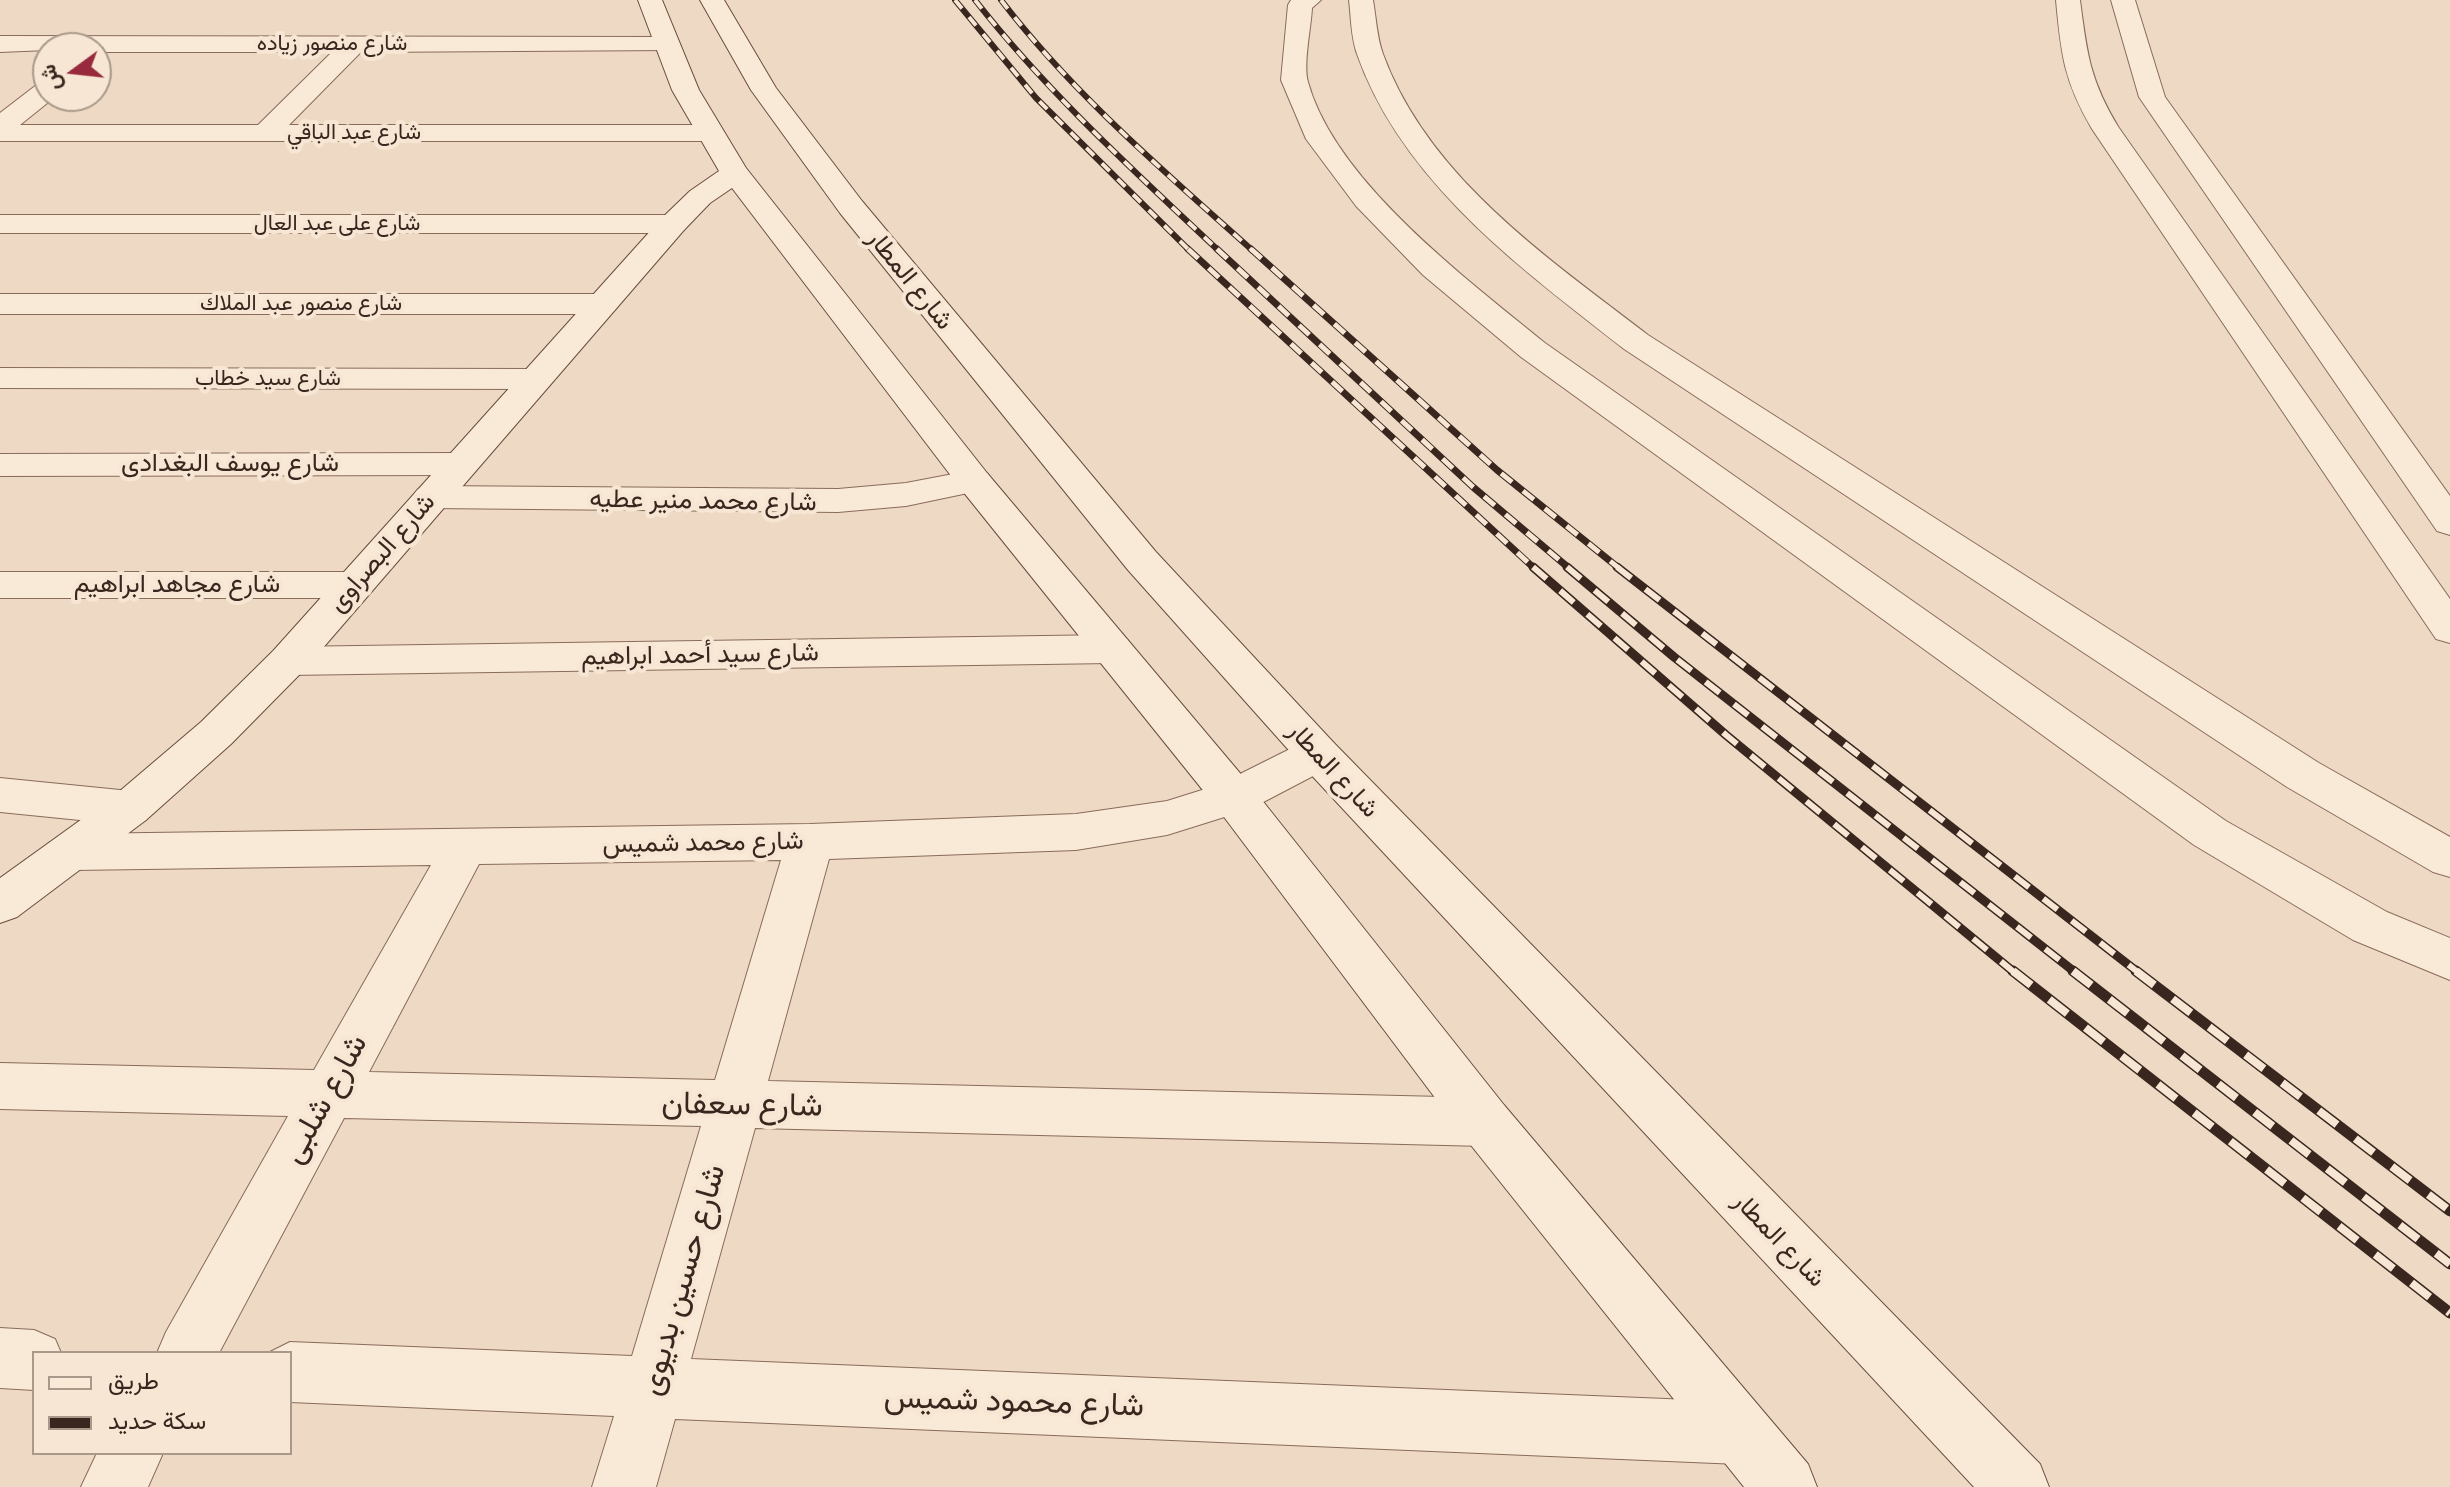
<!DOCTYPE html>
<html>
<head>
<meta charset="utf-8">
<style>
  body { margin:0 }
  #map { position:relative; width:2450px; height:1487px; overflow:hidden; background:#eedac4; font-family:"Zilla Slab",Vazirmatn,serif }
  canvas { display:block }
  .legend { position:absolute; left:32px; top:1351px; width:260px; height:104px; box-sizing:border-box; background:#f6e6d3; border:2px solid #aa998b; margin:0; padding:10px 14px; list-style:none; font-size:24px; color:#39261e }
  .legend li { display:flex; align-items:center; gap:16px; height:40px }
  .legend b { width:40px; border:2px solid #aa998b }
  .north { position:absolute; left:32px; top:32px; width:80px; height:80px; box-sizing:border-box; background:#f6e6d3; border:2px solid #aa998b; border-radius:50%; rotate:255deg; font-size:22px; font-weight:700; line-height:32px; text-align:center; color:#39261e }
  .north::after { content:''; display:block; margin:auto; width:28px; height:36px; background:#982a3e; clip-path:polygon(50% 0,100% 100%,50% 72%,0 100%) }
</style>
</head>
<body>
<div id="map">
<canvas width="2450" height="1487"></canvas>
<ul class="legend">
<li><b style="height:10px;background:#f9e9d7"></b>طريق</li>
<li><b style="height:10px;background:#39261e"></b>سكة حديد</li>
</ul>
<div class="north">ش</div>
</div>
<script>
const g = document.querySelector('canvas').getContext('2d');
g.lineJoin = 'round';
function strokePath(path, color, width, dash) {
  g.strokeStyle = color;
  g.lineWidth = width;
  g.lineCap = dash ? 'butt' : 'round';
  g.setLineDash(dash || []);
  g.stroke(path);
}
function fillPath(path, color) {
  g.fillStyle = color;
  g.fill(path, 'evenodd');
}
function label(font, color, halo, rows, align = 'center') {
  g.font = font + ' "Zilla Slab",Vazirmatn,serif';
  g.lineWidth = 8;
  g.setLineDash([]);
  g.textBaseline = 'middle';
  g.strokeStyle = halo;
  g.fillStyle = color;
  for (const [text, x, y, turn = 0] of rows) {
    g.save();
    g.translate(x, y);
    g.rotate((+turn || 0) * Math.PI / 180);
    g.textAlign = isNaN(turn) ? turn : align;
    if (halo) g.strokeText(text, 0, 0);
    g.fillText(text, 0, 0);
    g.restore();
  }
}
const street = new Path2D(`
  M1291 0H1321L1312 8C1311 28 1303 64 1308 82 1335 181 1468 280 1545 343L2226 821 2387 912 2450 938V980L2353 940 2194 845 1521 357 1423 275 1356 206 1306 139 1281 80 1288 5Z
  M1349 0H1373C1376 17 1377 38 1383 54 1428 177 1548 258 1648 335L2319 763 2450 837V877L2433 872 2287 787 1624 349C1522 269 1402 182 1357 54 1351 38 1351 17 1349 0Z
  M2056 0H2080C2087 54 2090 81 2119 128L2450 599V643L2436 639 2092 129C2064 81 2061 55 2056 0Z
  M2111 0H2135L2165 97 2450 496V535L2437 531 2139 97Z
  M0 36 663 37 672 40 676 45 672 50 361 52 289 125H707L717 127 721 133 717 139 707 141H0V113L39 83 48 81V96H56L20 125H258L332 52H96V48L0 52Z
  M0 215H673L684 218 688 224 684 230 673 233H0Z
  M0 294H603L614 297 619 304 614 311 603 314H0Z
  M0 368 535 369 547 372 552 379 547 386 535 389 0 388Z
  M460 453 473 456 478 464 473 472 460 475 0 476V454Z
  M974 470 987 473 993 481 987 489 906 506 838 512 431 508 418 505 412 497 418 489 431 486 838 489 906 483Z
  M0 572H354L368 576 374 585 368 594 354 598H0Z
  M1112 635 1127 639 1133 649 1127 659 1112 663 288 675 273 671 267 661 273 651 288 647Z
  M1318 738 1334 743 1340 754 1334 765 1250 809 1167 835 1076 850 829 859 768 1081 1485 1098 1504 1105 1512 1122 1504 1139 1485 1146 755 1128 691 1359 1739 1402 1761 1411 1770 1433 1761 1455 1739 1464 675 1419 656 1487H592L614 1416 290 1402V1353H268L290 1342 632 1356 701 1126 344 1118 219 1353H157L166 1332 288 1116 0 1109V1063L314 1070 431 865 74 870 57 865 51 852 57 839 74 834 810 824 1076 814 1167 801 1218 785 1302 743ZM781 860 715 1080 369 1072 479 864Z
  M0 778 130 791 146 796 153 808 146 820 130 825 0 812Z
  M0 1328 34 1330 55 1339 61 1353H34V1390L0 1388Z
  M97 1453H163L148 1487H81Z`);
const secondary = new Path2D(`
  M638 0H662L699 90 746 168 987 473 1250 785 1504 1105 1808 1464 1817 1487H1744L1466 1139 1218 809 961 489 732 188 710 203 684 230 303 671 231 744 146 820 17 917 0 923V878L114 796 201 722 273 651 662 218 690 191 719 171 672 90Z
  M700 0H724L776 88 862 201 1156 552 1334 743 2040 1464 2049 1487H1974L1302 765 1128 570 840 213 751 90Z`);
strokePath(street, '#896b5a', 2);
strokePath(secondary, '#6b4c3d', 2);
fillPath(street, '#f9e9d7');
fillPath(secondary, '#f9e9d7');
const railFar3 = new Path2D(`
  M955 0 1036 98 1190 251
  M975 0C1047 92 1134 171 1219 251
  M1001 0C1073 94 1165 172 1253 251`);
const railFar2 = new Path2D(`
  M1188 249 1535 569
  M1217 249 1473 487 1570 569
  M1251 249 1497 470 1620 569`);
const railFar1 = new Path2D(`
  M1533 567 1726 735 2015 973
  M1567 567 1674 657 2076 973
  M1617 567 2139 973`);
const rail = new Path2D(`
  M2013 971 2450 1313
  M2073 971 2450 1264
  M2136 971 2450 1211`);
strokePath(railFar3, '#39261e', 6);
strokePath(railFar2, '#39261e', 7);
strokePath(railFar1, '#39261e', 9);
strokePath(rail, '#39261e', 11);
strokePath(railFar3, '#f6e6d3', 4, [11]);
strokePath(railFar2, '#f6e6d3', 5, [14]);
strokePath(railFar1, '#f6e6d3', 6, [18]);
strokePath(rail, '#f6e6d3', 8, [23]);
label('22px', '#39261e', '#f6e6d3', [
  ["شارع منصور زياده",332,44],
  ["شارع عبد الباقي",354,133],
  ["شارع على عبد العال",337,224],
  ["شارع منصور عبد الملاك",301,304],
  ["شارع سيد خطاب",268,379]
]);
label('26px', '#39261e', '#f6e6d3', [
  ["شارع المطار",910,280,51],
  ["شارع يوسف البغدادى",230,464],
  ["شارع محمد منير عطيه",703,501,1],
  ["شارع البصراوى",382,553,-49],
  ["شارع مجاهد ابراهيم",177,585],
  ["شارع سيد أحمد ابراهيم",700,655,-1],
  ["شارع المطار",1333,770,47],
  ["شارع محمد شميس",703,843,-1],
  ["شارع المطار",1779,1240,46]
]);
label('32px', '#39261e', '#f6e6d3', [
  ["شارع شلبى",325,1099,-61],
  ["شارع سعفان",742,1105,1],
  ["شارع حسين بديوى",683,1280,-74],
  ["شارع محمود شميس",1014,1402,2]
]);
</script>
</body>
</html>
